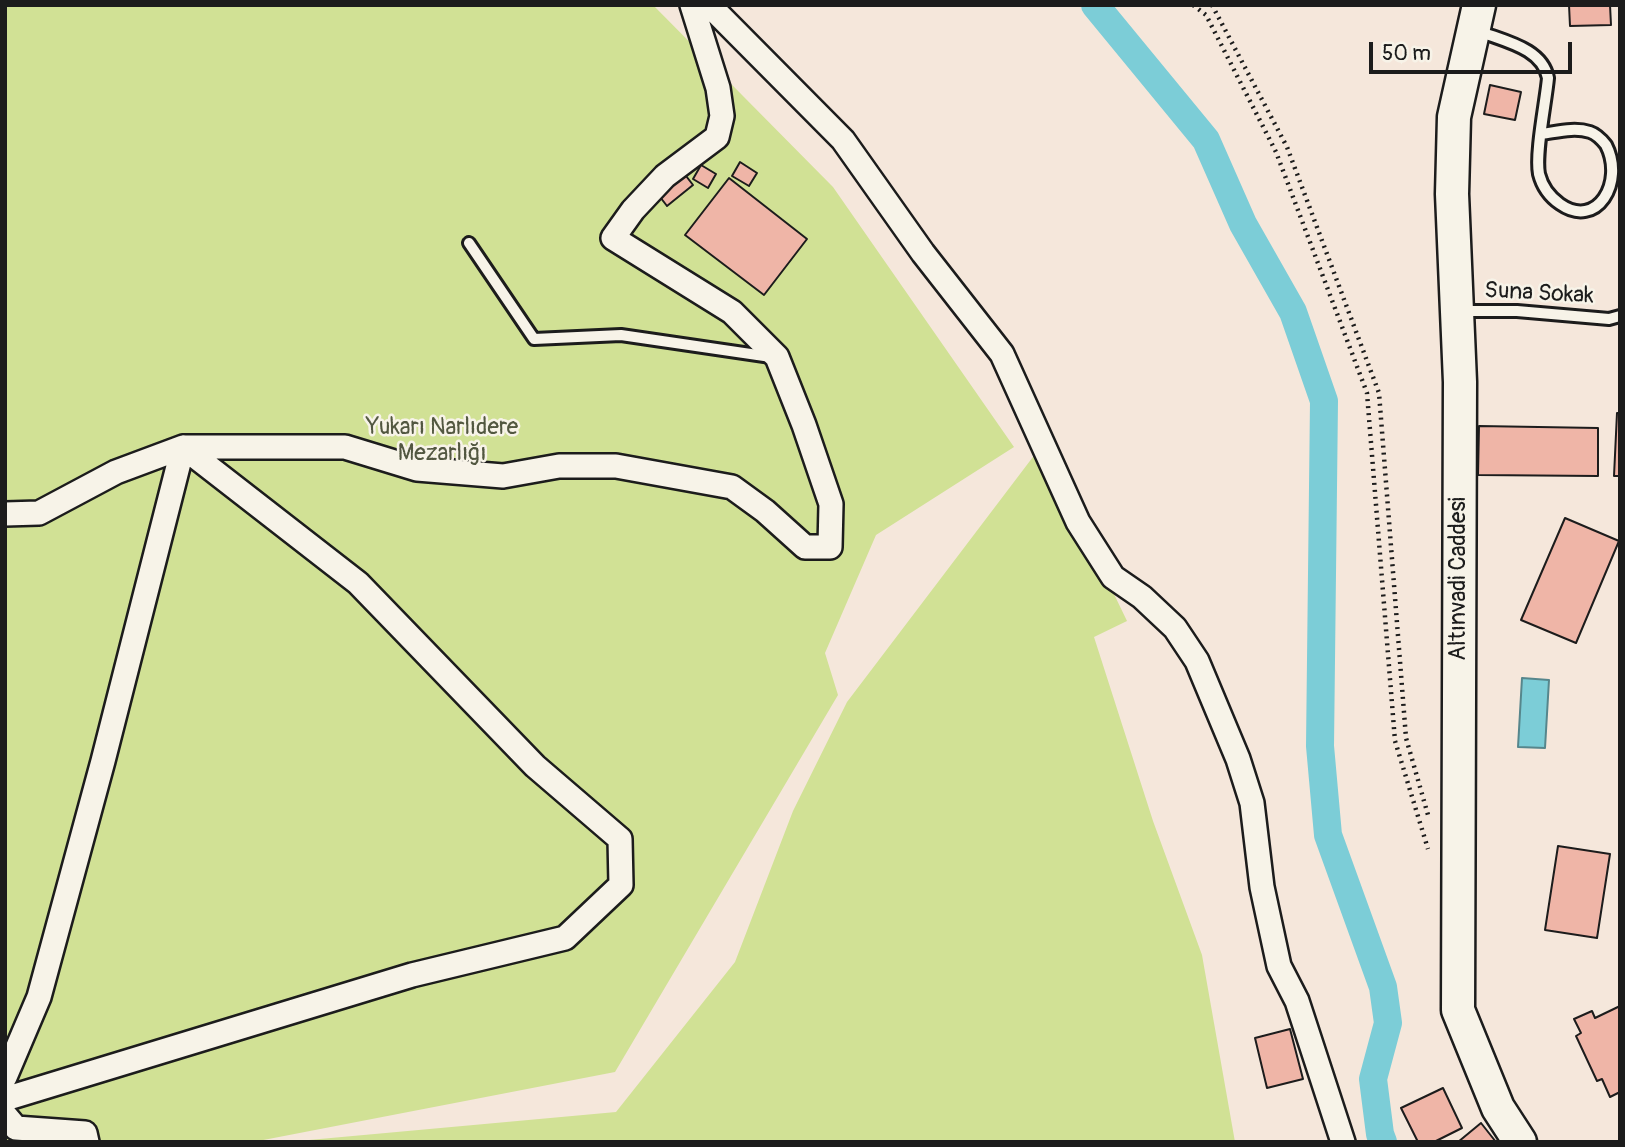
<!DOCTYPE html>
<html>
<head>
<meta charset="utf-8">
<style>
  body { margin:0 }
  #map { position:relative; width:1625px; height:1147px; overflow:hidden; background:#f5e7db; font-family:Pangolin,sans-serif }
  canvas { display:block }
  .frame { position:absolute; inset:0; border:7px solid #1c1c1c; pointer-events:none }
  .scale { position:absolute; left:1369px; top:42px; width:203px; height:32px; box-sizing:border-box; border:4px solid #1c1c1c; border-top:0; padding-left:9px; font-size:21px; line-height:24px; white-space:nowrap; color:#1c1c1c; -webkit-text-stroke:5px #f7f3e8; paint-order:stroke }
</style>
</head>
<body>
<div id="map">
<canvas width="1625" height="1147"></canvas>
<div class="frame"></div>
<div class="scale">50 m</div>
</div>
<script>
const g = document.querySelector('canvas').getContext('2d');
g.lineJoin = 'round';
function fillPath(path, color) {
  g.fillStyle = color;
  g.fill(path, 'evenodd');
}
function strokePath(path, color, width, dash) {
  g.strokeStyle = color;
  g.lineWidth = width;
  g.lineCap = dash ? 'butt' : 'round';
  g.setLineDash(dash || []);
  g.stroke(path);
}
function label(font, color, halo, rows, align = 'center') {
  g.font = font + ' Pangolin,sans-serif';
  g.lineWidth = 5;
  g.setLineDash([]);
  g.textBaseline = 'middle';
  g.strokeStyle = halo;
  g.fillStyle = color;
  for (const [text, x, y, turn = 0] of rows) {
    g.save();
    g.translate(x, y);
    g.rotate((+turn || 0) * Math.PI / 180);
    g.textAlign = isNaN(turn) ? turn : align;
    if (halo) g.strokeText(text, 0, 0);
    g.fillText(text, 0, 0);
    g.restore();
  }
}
fillPath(new Path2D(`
  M5 5H653L833 187 1014 447 876 535 825 653 838 695 615 1072 253 1142H5Z
  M1042 445 1127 621 1094 637 1153 821 1202 955 1235 1142H287L616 1112 735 962 793 811 847 702Z`), '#d1e195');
const water = new Path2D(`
  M1522 678 1549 680 1545 748 1518 747Z`);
fillPath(water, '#7ccdd7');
strokePath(water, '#56868c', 2);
strokePath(new Path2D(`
  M1095 5 1206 140 1243 224 1293 312 1324 401 1320 746 1328 835 1383 987 1388 1023 1373 1079 1380 1134 1383 1142`), '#7ccdd7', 28);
const building = new Path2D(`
  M1569 5H1610L1611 25 1570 26Z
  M1490 85 1521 92 1515 120 1484 114Z
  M740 162 757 173 749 186 732 176Z
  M701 165 716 174 708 188 693 179Z
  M683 172 693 185 667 206 657 193Z
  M729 178 807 239 764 295 685 235Z
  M1617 413H1620V476H1614Z
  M1479 426 1598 428V476L1478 475Z
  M1565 518 1619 541 1576 643 1521 620Z
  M1558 846 1610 854 1597 938 1545 930Z
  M1620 1006V1092L1610 1097 1602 1079 1597 1081 1576 1036 1581 1033 1574 1019 1592 1011 1595 1018Z
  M1290 1029 1303 1079 1267 1088 1255 1038Z
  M1443 1088 1462 1128 1434 1142H1418L1401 1108Z
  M1481 1123 1496 1142H1458Z`);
fillPath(building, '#efb5a7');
strokePath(building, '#1c1c1c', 2);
const lane = new Path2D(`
  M1476 30C1502 41 1542 47 1548 78 1546 101 1535 153 1539 174 1542 186 1550 197 1560 204 1597 230 1625 182 1606 145 1602 140 1596 134 1590 132 1574 127 1557 132 1542 134
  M469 243 534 339 621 335 771 357
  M1458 311H1517L1609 319 1620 316`);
const street = new Path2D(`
  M709 5 843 140 923 253 1002 354 1078 522 1113 577 1142 597 1175 628 1197 661 1238 759 1252 803 1262 887 1279 966 1297 1001 1343 1142
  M5 514 39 513 116 472 183 447H345L417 469 503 476 559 466H616L732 487 765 511 805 547H830L831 504 804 425 777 357 732 312 613 238 633 210 665 176 717 137 722 116 718 88 692 5
  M5 1077 39 997 103 761 183 447 358 583 535 766 620 839 621 885 565 938 412 975 5 1099
  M5 1115 16 1128 85 1133 87 1142`);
const secondary = new Path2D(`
  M1479 5 1454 117 1452 194 1460 382 1458 1010 1498 1108 1520 1142`);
strokePath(lane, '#1c1c1c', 16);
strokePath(street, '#1c1c1c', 28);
strokePath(secondary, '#1c1c1c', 37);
strokePath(new Path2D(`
  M1193 5 1206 15 1276 152 1367 393 1395 741 1428 849
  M1212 5 1287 147 1379 393 1406 738 1428 815`), '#1c1c1c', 4.5, [2, 5]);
strokePath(lane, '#f7f3e8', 10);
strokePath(street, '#f7f3e8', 23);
strokePath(secondary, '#f7f3e8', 32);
label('23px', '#1c1c1c', '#f7f3e8', [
  ["Suna Sokak",1539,294,3],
  ["Altınvadi Caddesi",1459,579,-90]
]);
label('23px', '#525740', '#f7f3e8', [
  ["Yukarı Narlıdere",442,428],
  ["Mezarlığı",442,454]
]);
</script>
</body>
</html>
